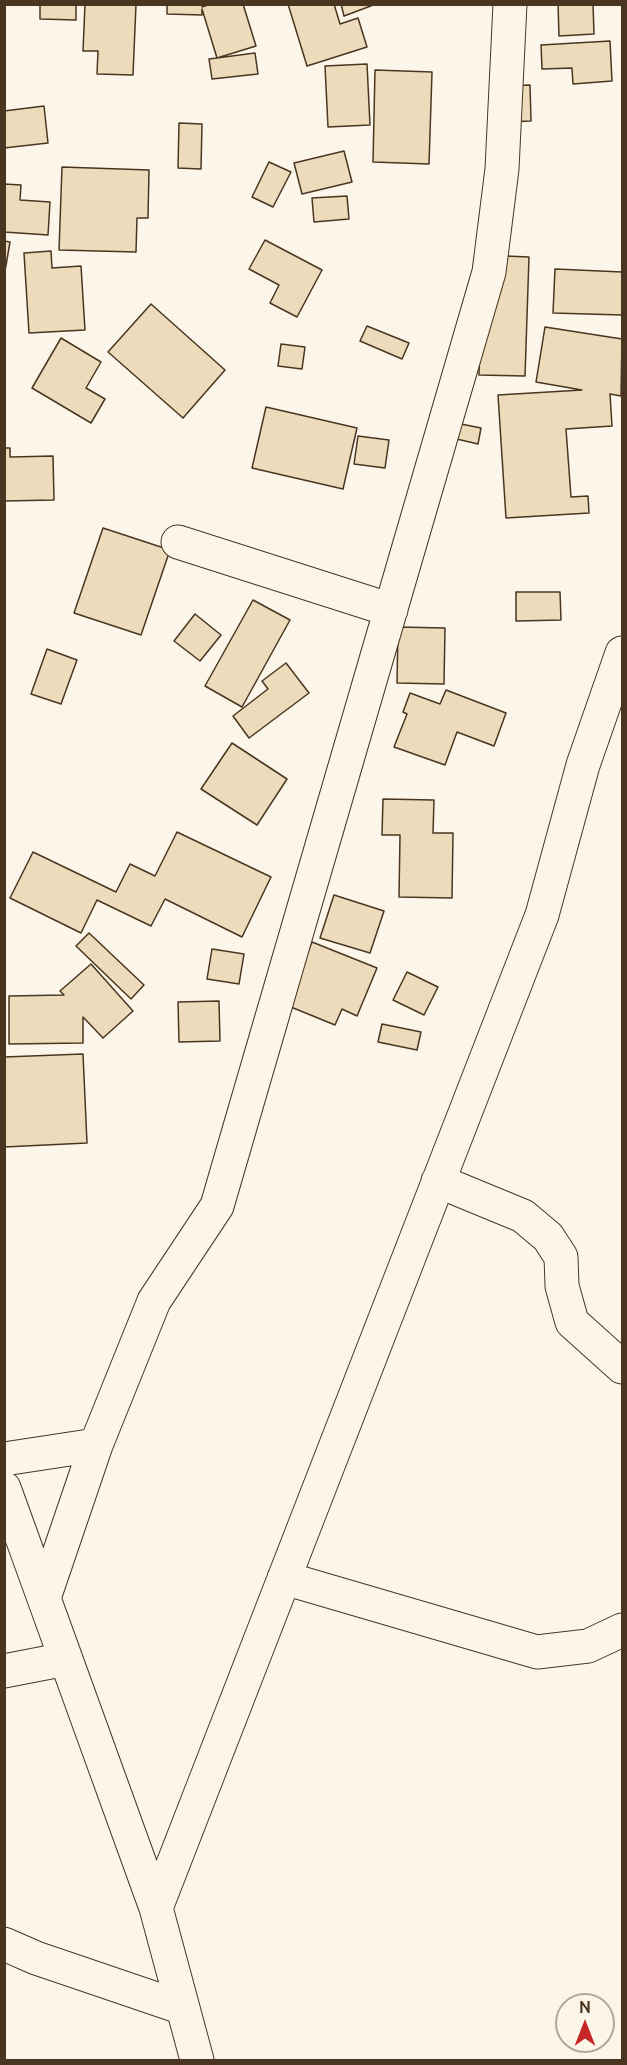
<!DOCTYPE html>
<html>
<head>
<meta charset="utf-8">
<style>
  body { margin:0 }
  #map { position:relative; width:627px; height:2065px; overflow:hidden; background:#fbf6e9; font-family:Ubuntu,sans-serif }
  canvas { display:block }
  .frame { position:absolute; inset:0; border:6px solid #4a3520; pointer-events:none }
  .north { position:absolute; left:555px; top:1993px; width:60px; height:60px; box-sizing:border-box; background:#fbf6e9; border:2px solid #b4a999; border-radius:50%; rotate:0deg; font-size:16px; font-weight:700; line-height:24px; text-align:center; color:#4a3520 }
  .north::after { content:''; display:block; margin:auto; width:21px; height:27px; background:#c62828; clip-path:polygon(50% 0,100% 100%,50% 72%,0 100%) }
</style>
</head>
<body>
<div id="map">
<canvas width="627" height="2065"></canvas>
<div class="frame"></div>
<div class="north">N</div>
</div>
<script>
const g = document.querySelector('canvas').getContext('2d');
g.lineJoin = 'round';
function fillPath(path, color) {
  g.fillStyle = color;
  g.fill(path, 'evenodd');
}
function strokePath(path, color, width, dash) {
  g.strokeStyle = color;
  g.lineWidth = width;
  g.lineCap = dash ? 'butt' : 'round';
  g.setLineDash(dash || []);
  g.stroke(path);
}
const building = new Path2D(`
  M40 4H76V20L40 19Z
  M85 4H136L133 75 97 74 98 51H83Z
  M167 4H203L202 7 211 4H243L256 46 217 58 202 9V15L167 14Z
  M288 4H334L340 24 358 18 367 47 307 66Z
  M341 4H376L344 16Z
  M558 4H593L594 34 559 36Z
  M610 41 612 81 573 84 572 68 542 69 541 45Z
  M255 53 258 74 212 79 209 59Z
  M367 64 370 125 328 127 325 66Z
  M375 70 432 72 429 164 373 162Z
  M530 85 531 121 505 122 503 86Z
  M44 106 48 143 4 148V111Z
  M179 123 202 124 201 169 178 168Z
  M344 151 352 182 302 194 294 163Z
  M269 162 291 172 273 207 252 197Z
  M62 167 149 170 148 218H137L136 252 59 250Z
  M4 184 21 185 20 200 50 202 48 235 4 232Z
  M347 196 349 219 314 222 312 198Z
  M265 240 322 270 297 317 270 303 279 285 249 269Z
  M4 241 10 242 4 277Z
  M51 251 52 268 81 266 85 330 29 333 24 253Z
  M482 255 529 257 525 376 479 375Z
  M555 269 622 272V315L553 313Z
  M151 304 225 370 183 418 108 352Z
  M367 326 409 343 402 359 360 341Z
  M545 327 622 339 621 396 610 394 612 426 566 429 571 497 588 496 589 513 506 518 498 395 582 390 536 382Z
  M61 338 101 362 86 388 105 399 91 423 32 388Z
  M281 344 305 347 302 369 278 366Z
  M266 407 357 428 343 489 252 468Z
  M451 422 481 428 478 444 448 437Z
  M358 436 389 440 385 468 354 464Z
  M4 448H10V457L53 456 54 500 4 501Z
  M103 528 170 550 141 635 74 613Z
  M516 592H560L561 620 516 621Z
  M253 600 290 620 242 707 205 686Z
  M195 614 221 635 200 661 174 641Z
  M398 627 445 628 444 684 397 683Z
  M47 649 77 660 61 704 31 694Z
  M286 663 309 693 249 738 233 716 268 689 262 681Z
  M446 690 506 713 494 746 457 732 445 765 394 747 407 714 403 712 410 693 440 704Z
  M232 743 287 779 257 825 201 789Z
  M383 799 434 800 433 833H453L452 898 399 897 400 835H382Z
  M177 832 271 877 242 937 165 899 151 926 97 900 81 933 10 898 33 852 116 892 130 864 155 876Z
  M334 895 384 911 370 953 320 938Z
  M89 933 144 985 131 999 76 946Z
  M312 942 377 968 357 1016 342 1009 335 1025 286 1005Z
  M212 949 244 954 239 984 207 979Z
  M91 964 133 1011 103 1038 83 1017V1043L9 1044V996L64 995 60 991Z
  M407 972 438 987 424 1015 393 1000Z
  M219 1001 220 1041 179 1042 178 1002Z
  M382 1024 421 1032 417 1050 378 1042Z
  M83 1054 87 1143 4 1147V1057Z`);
fillPath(building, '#ecdcbc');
strokePath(building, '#4a3520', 1.5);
const minor = new Path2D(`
  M178 542 391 610
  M438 1181 523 1216 548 1237 561 1257 562 1286 572 1322 622 1367
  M4 1459 96 1445
  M4 1488 156 1908 197 2060
  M284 1578 537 1652 588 1646 622 1630
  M44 1598 96 1445 154 1301 217 1206 489 272 502 169 510 4
  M4 1671 66 1659
  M156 1908 542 915 583 765 622 653
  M4 1944 36 1958 183 2008`);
strokePath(minor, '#4a3520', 35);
strokePath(minor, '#fbf6e9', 33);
</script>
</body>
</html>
